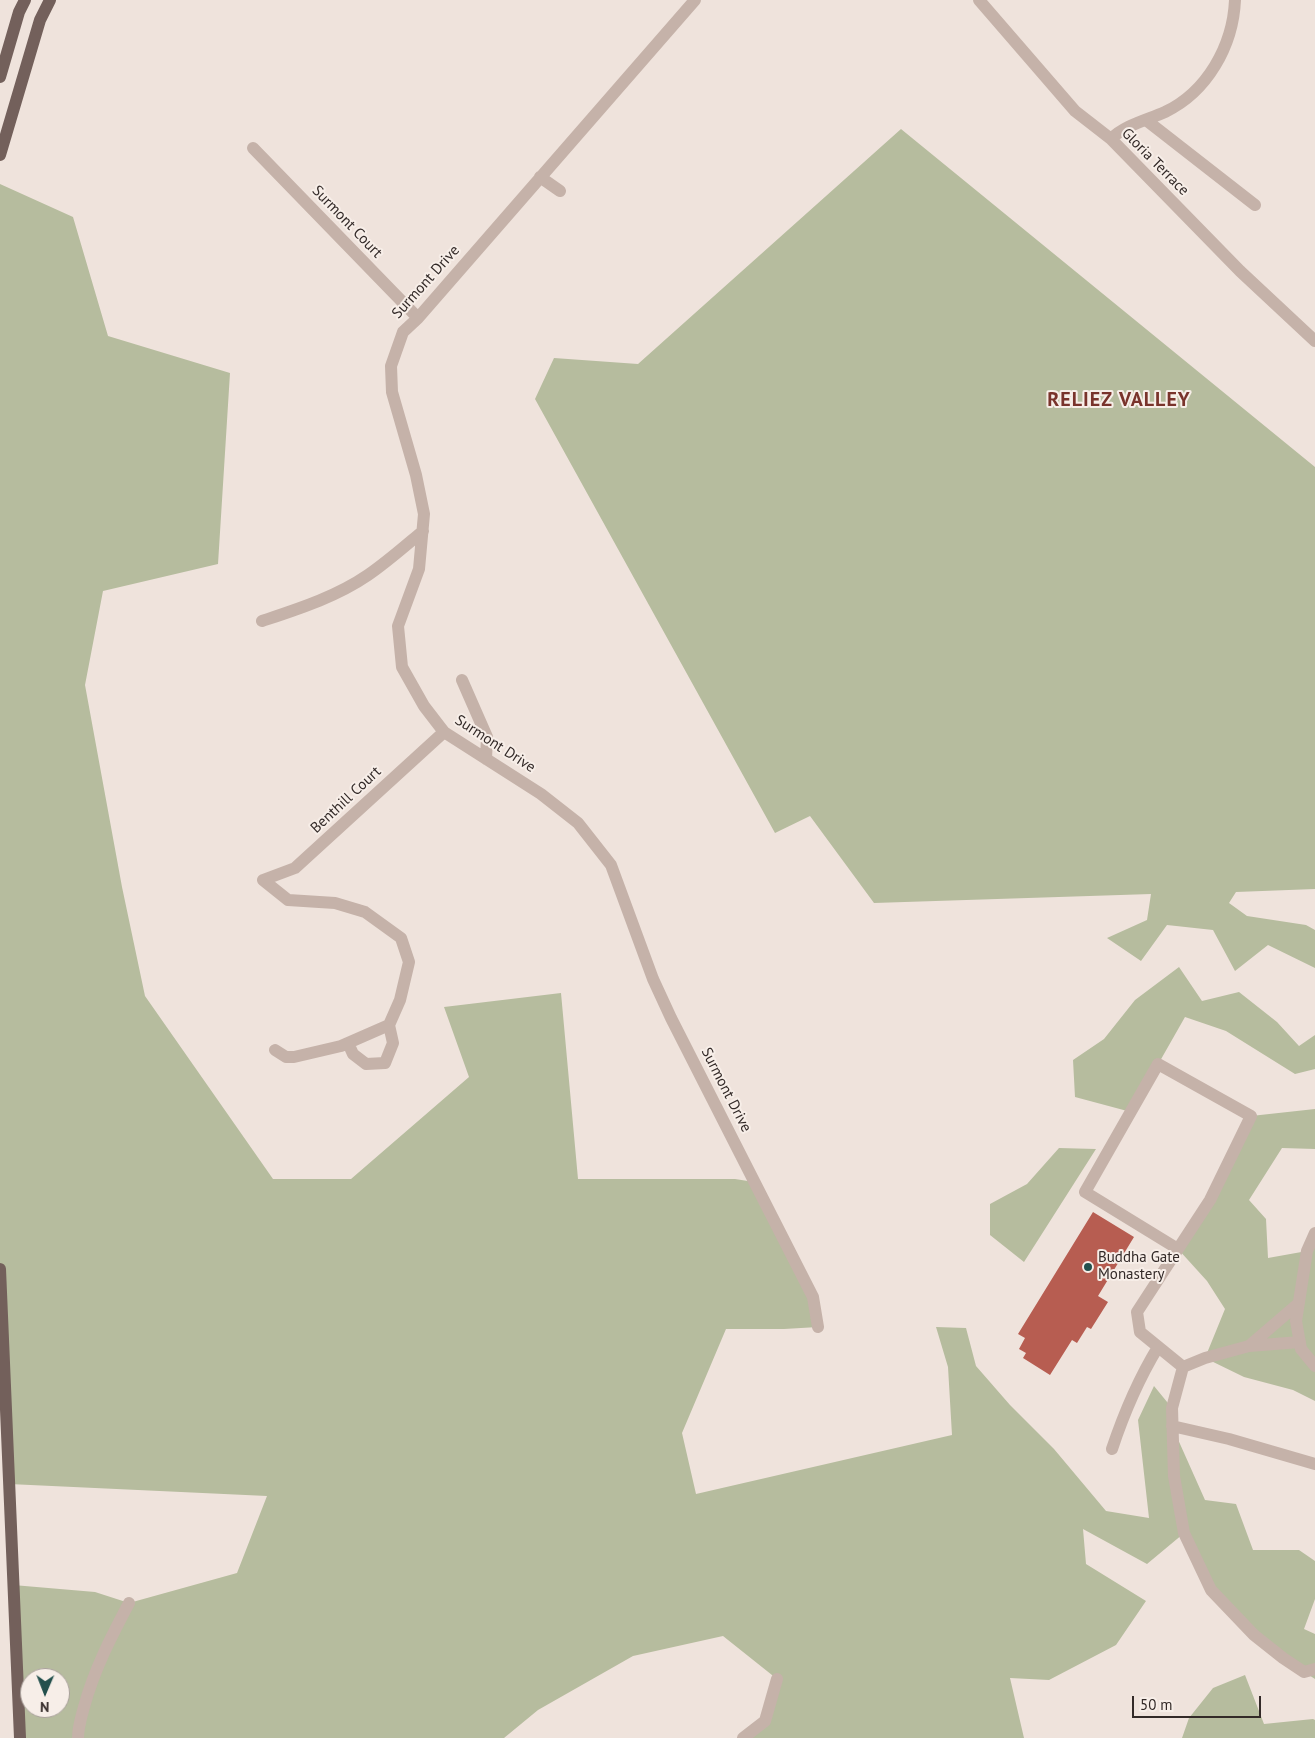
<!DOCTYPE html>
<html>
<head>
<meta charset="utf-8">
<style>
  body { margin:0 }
  #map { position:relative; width:1315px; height:1738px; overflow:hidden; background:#efe3dc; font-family:"PT Sans",sans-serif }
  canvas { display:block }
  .north { position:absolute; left:20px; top:1668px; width:50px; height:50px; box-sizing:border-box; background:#f7eee8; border:1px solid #a9a09b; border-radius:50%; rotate:181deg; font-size:14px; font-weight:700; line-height:20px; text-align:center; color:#332a28 }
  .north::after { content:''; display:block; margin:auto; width:18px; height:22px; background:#23504d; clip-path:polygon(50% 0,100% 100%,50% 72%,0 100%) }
  .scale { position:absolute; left:1132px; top:1696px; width:129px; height:22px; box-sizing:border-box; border:2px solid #332a28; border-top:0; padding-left:6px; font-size:15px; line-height:18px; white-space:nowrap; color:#332a28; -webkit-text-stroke:4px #f7eee8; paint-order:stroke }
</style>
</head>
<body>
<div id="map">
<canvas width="1315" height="1738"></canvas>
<div class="north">N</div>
<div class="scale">50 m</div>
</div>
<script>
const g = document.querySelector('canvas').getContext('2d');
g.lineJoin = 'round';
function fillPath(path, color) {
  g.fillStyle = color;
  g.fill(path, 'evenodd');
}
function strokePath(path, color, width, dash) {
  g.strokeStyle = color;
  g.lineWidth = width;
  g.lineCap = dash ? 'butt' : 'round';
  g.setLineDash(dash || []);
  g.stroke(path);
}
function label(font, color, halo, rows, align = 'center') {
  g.font = font + ' "PT Sans",sans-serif';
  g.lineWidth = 4;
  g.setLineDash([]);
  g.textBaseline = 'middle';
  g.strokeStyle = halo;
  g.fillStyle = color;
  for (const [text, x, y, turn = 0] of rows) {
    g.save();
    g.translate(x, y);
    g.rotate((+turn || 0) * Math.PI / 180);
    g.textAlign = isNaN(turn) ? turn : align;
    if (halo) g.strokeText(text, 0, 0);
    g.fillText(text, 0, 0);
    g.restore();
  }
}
fillPath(new Path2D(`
  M901 129 1315 467V889L1236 892 1229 903 1247 916 1306 925 1315 930V968L1268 945 1235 971 1213 930 1167 925 1141 961 1107 938 1147 920 1151 894 874 903 810 816 775 833 535 399 554 358 638 364Z
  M0 184 73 217 108 336 230 373 218 564 103 591 85 685 122 887 145 996 273 1179H351L469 1077 444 1007 561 993 578 1179H735L754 1182 813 1297 818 1327 784 1329H726L682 1433 696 1494 952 1435 948 1367 936 1327 966 1328 976 1366 1010 1405 1054 1449 1106 1511 1149 1518 1138 1420 1154 1386 1172 1408V1426L1205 1500 1236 1504 1253 1550H1299L1315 1561V1599L1304 1629 1315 1634V1679L1283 1658 1211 1590 1183 1534 1147 1564 1083 1529 1086 1564 1146 1601 1116 1645 1049 1680 1010 1678 1024 1738H743L765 1721 777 1679 723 1636 633 1656 538 1710 504 1738H20L13 1585 95 1592 129 1603 237 1573 267 1496 9 1484 0 1269ZM30 1678H60V1708H30Z
  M1179 967 1202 1001 1239 992 1277 1022 1299 1046 1315 1035V1069L1295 1074 1226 1031 1185 1017 1131 1112 1075 1097 1073 1060 1104 1039 1135 1000Z
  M1315 1109V1149L1282 1148 1249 1200 1266 1219 1268 1258 1307 1251 1315 1233V1401L1293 1390 1244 1377 1205 1358 1225 1309 1207 1281 1178 1249 1251 1116Z
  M1059 1148 1096 1149 1024 1262 990 1235V1204L1027 1184Z
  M1245 1675 1264 1724 1313 1719 1315 1720V1738H1182L1189 1718 1213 1688Z`), '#b6bc9e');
fillPath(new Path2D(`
  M1093 1212 1134 1237 1098 1296 1108 1302 1091 1329 1087 1327 1077 1343 1072 1340 1050 1375 1023 1358 1026 1353 1019 1349 1025 1338 1018 1334Z`), '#b75d51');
strokePath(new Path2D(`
  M695 0 418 318 403 332 391 366 392 392 416 475 424 514 419 569 398 626 402 667 424 706 444 732 541 794 578 823 611 865 653 979 671 1018 813 1297 818 1327
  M979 0 1075 111 1111 139 1240 271 1315 341
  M1146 120 1255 205
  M1111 139C1125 125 1147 120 1165 112 1207 92 1233 46 1235 0
  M253 148 418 318
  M540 177 560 191
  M262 621C298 609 336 597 368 575 387 562 405 546 423 531
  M462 680 487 737 486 759
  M263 880 288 900 335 903 365 912 401 938 409 962 400 1000 389 1025 341 1046 294 1057H286L275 1050
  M263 880 295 868 444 732
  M348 1043 353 1054 366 1064 385 1063 393 1043 389 1025
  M1158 1064 1251 1116 1210 1200 1178 1249 1085 1192Z
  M1315 1233 1307 1251 1296 1321 1301 1349 1315 1366
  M1178 1249 1137 1312 1140 1332 1183 1367
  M1300 1342 1249 1346 1205 1358 1183 1367 1172 1408 1174 1476 1184 1533 1211 1590 1254 1635 1283 1658 1304 1672 1315 1669
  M1249 1346 1299 1303
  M1172 1426 1229 1439 1315 1464
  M1112 1449C1124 1413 1138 1380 1158 1347
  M78 1738C78 1727 81 1718 84 1707 94 1670 111 1637 129 1603
  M743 1738 765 1721 777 1679`), '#c5b2a9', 12);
strokePath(new Path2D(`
  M0 77 19 12 25 0
  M0 155 40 20 50 0
  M0 1269 20 1738`), '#73605b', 12);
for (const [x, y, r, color] of [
  [1088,1267,5,"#23504d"]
]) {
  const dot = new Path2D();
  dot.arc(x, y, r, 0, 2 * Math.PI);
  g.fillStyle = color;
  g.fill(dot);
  strokePath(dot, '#f7eee8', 2);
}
label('15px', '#332a28', '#f7eee8', [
  ["Gloria Terrace",1155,162,45],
  ["Surmont Court",347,222,46],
  ["Surmont Drive",426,282,-48],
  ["Surmont Drive",495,744,33],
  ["Benthill Court",346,800,-43],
  ["Surmont Drive",726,1090,63]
]);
label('15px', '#332a28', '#f7eee8', [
  ["Buddha Gate",1098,1258],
  ["Monastery",1098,1275]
], 'left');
g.letterSpacing = '1px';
label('bold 20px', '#79332b', '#f7eee8', [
  ["RELIEZ VALLEY",1119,400]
]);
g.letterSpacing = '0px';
</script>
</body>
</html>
